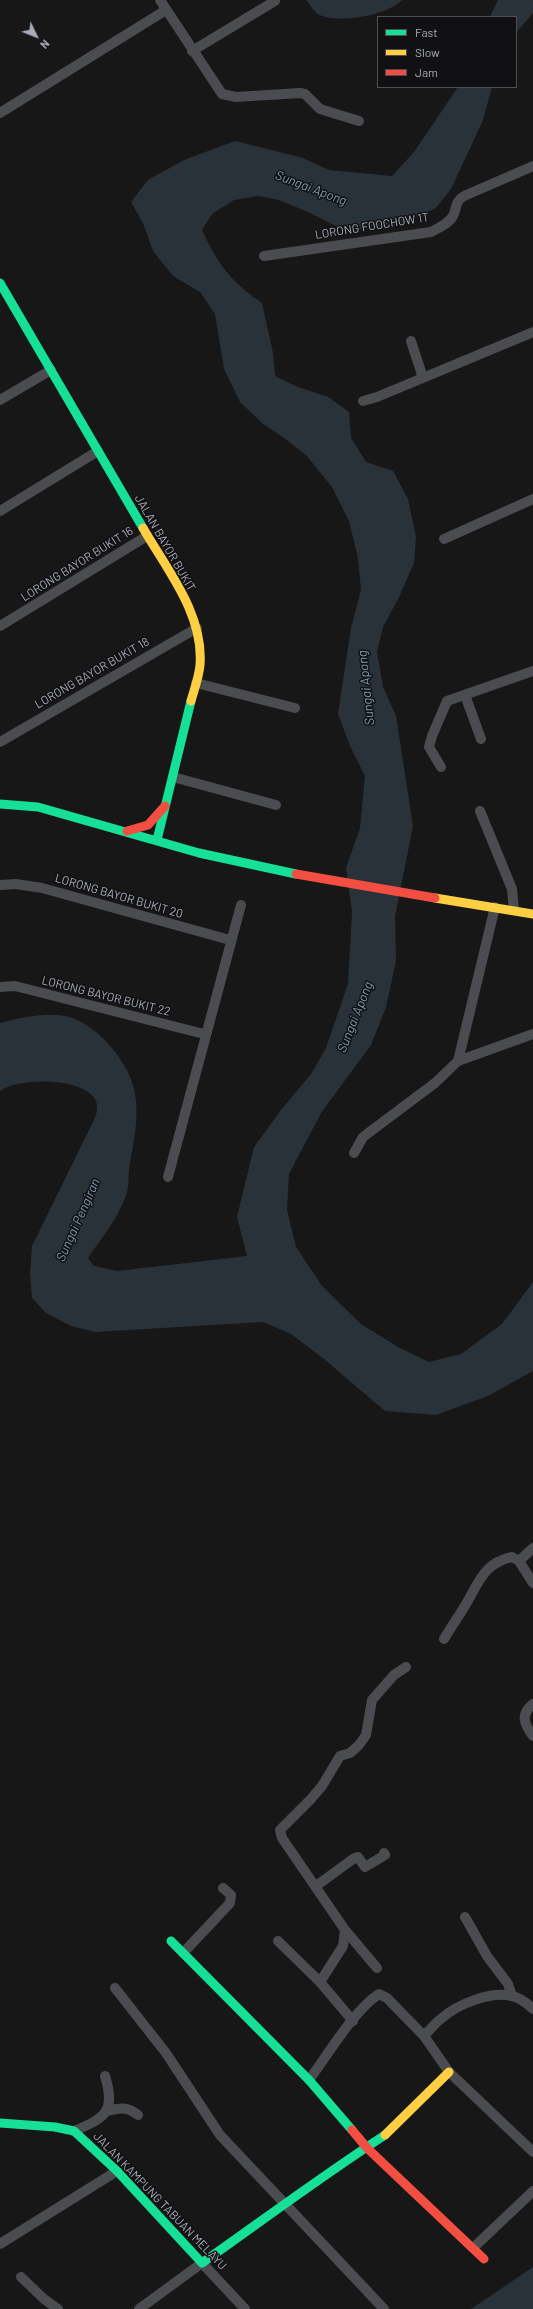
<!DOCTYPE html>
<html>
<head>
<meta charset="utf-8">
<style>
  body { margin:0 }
  #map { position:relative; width:533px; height:2309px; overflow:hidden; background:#171717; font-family:Barlow,sans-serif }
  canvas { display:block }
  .legend { position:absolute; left:377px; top:16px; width:140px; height:72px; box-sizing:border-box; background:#111113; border:1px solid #4d4f55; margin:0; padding:5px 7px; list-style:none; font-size:12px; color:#a8adb8 }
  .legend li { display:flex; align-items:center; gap:8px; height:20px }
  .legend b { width:20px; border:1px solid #4d4f55 }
  .north { position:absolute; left:16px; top:16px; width:40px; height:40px; -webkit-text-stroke:3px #111113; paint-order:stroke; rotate:133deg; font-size:11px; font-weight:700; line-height:16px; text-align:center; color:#a8adb8 }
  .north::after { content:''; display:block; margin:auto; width:14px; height:18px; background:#a8adb8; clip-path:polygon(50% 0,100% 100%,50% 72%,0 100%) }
</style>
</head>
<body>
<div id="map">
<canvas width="533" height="2309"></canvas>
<ul class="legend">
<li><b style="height:5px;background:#16e098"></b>Fast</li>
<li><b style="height:5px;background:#ffcf43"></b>Slow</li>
<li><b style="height:5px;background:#f24e42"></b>Jam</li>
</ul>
<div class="north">N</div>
</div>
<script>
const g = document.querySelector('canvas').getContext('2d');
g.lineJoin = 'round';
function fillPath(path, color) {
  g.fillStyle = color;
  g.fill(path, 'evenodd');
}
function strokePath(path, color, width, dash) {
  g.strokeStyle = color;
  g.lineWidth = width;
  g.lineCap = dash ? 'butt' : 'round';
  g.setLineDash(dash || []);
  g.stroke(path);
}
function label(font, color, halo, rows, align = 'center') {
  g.font = font + ' Barlow,sans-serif';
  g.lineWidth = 3;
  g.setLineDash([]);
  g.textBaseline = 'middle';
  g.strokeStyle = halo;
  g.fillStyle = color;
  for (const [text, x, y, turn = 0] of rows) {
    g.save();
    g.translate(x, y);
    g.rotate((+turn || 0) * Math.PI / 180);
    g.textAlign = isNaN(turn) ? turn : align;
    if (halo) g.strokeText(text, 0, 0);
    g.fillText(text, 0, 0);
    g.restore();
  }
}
fillPath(new Path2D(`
  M306 0H402C389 15 336 25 318 14 314 12 310 4 306 0Z
  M498 0H533V13L516 33V17H490Z
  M458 87H492L483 120 451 189 436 208 402 224 346 231 308 212 279 200 258 196 234 200 212 214 202 230C218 264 230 281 262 303L273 353 275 376 298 387 328 397 349 412 351 438 366 462 393 471 408 499 416 537 414 563 399 597 383 627 377 652 383 687 396 716 413 826 395 916 396 961 386 1007 371 1045 321 1113 289 1174 287 1210 296 1247 322 1286 361 1324 398 1347 429 1362 461 1354 502 1324 533 1282V1371L488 1396 436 1415 385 1411 324 1359 291 1334 263 1322 95 1332 71 1326 46 1313 32 1298 30 1273 32 1246 89 1130C93 1122 100 1111 96 1101 85 1077 19 1077 0 1091V1023C18 1018 50 1011 69 1017 98 1025 131 1064 135 1094 139 1118 134 1140 130 1163 128 1171 129 1179 128 1187 123 1213 102 1237 88 1258L94 1266 117 1271 247 1256 237 1217 254 1147 281 1110 311 1074 326 1048 348 984 352 912 346 868 360 828 365 776 350 746 338 714 351 628 361 590 358 558 349 521 332 487 306 455 284 438 262 423 240 402 224 369 215 314 200 292 173 276 153 251 143 223 131 202 148 180 184 160 235 141 303 158 329 170 392 176 414 152Z
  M533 2267V2309H471Z`), '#2a3239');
strokePath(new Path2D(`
  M160 0 222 94 236 97 300 93 305 94 320 109 359 121
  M192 51 275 1
  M0 113 166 10
  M264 256 431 232C439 228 448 224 453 216 457 208 455 201 464 196L533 166
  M411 341 423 378
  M0 400 51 370
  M363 401 377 397 533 332
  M0 511 98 451
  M444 539 533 499
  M0 626 147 536
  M196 683 295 708
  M465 695 481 739
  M0 742 197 628
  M441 767 429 747 432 736 447 701 533 671
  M173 777 276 805
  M480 811 512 889 514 910
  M0 885 16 884 42 888 230 940
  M0 987 15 986 204 1034
  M458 1061 495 907
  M354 1153 363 1137 435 1083 458 1061 533 1034
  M168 1177 241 905
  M519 1561 533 1548
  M444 1639C451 1627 459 1616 466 1604 479 1582 484 1563 512 1557L519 1561 533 1583
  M533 1704C520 1714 524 1724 533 1736
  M316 1886 353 1859 358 1857 365 1867 385 1855 384 1853
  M465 1917 487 1956 508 1984 512 1996
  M278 1941 320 1982 353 2021
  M183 1953 230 1903 231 1895 223 1888
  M377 1968 345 1930 282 1838 280 1830 310 1800 322 1786 340 1756 350 1753 359 1745 366 1735 372 1700 394 1675 406 1667
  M320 1982 343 1946 345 1930
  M115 1988 166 2053 220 2135 384 2309
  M424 2036C430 2030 435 2023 442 2018 458 2004 490 1991 512 1996 520 1998 527 2003 533 2009
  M309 2080C327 2056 355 2009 379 1994L387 1998 424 2036 449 2072 533 2152
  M107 2111C120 2108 127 2106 138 2115
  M74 2131C105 2118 116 2112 105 2076
  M0 2244 117 2171
  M473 2248 533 2191
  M21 2277 44 2299 58 2309
  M139 2309 202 2263 245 2309`), '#4b4c50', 10);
strokePath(new Path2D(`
  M0 283 143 528
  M0 804 38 807 199 853 296 874
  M157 840 191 701
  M171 1941 309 2080 352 2130
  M0 2123 55 2127 74 2131 117 2171 202 2263C263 2220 322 2176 385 2135`), '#16e098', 9);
strokePath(new Path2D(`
  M143 528C167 570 204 614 200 665 199 677 194 690 191 701
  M435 898 533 914
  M385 2135 449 2072`), '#ffcf43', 9);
strokePath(new Path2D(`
  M127 831 148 825 165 806
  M296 874 435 898
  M352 2130 367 2148 484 2259`), '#f24e42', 9);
label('12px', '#a8adb8', '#111113', [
  ["LORONG FOOCHOW 1T",372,226,-9],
  ["JALAN BAYOR BUKIT",165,543,60],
  ["LORONG BAYOR BUKIT 16",77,564,-32],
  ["LORONG BAYOR BUKIT 18",92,673,-30],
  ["LORONG BAYOR BUKIT 20",119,896,16],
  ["LORONG BAYOR BUKIT 22",106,996,14],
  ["JALAN KAMPUNG TABUAN MELAYU",160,2201,46]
]);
label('italic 13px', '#7f9bb3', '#111113', [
  ["Sungai Apong",311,188,21],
  ["Sungai Apong",366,688,-96],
  ["Sungai Apong",355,1017,-68],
  ["Sungai Pengiran",78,1220,-66]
]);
</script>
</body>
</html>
